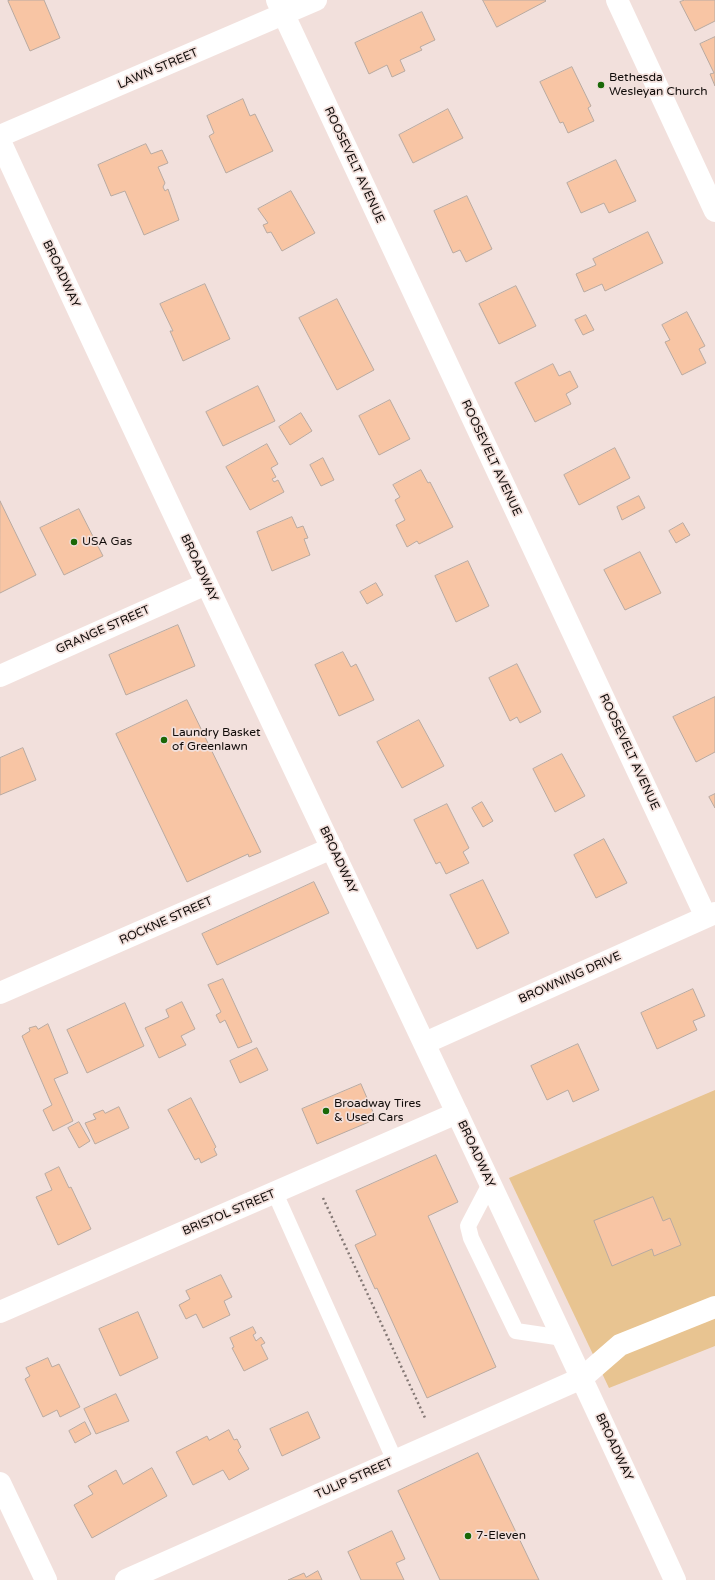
<!DOCTYPE html>
<html>
<head>
<meta charset="utf-8">
<style>
  body { margin:0 }
  canvas { display:block; background:#f2e0dc }
</style>
</head>
<body>
<canvas width="715" height="1580"></canvas>
<script>
const g = document.querySelector('canvas').getContext('2d');
g.lineJoin = 'round';
function fillPath(path, color) {
  g.fillStyle = color;
  g.fill(path, 'evenodd');
}
function strokePath(path, color, width, dash) {
  g.strokeStyle = color;
  g.lineWidth = width;
  g.lineCap = dash ? 'butt' : 'round';
  g.setLineDash(dash || []);
  g.stroke(path);
}
function label(font, color, halo, rows, align = 'center') {
  g.font = font + ' "Varela Round",sans-serif';
  g.lineWidth = 3.5;
  g.setLineDash([]);
  g.textBaseline = 'middle';
  g.strokeStyle = halo;
  g.fillStyle = color;
  for (const [text, x, y, turn = 0] of rows) {
    g.save();
    g.translate(x, y);
    g.rotate((+turn || 0) * Math.PI / 180);
    g.textAlign = isNaN(turn) ? turn : align;
    if (halo) g.strokeText(text, 0, 0);
    g.fillText(text, 0, 0);
    g.restore();
  }
}
fillPath(new Path2D(`
  M715 1090V1346L609 1388 509 1178Z`), '#e8c491');
const building = new Path2D(`
  M11 0H44L60 38 30 51 8 1Z
  M483 0H545L546 1 497 27Z
  M685 0H715V21L695 31 680 2Z
  M422 12 435 40 420 47 422 50 400 60 405 71 392 77 387 65 369 74 355 43Z
  M715 37V86L710 74 714 73 700 44Z
  M572 67 591 106 588 108 594 121 568 133 563 122 560 123 540 82Z
  M243 99 250 116 255 114 273 151 226 173 209 136 214 133 207 116Z
  M448 109 463 138 413 163 399 135Z
  M146 144 151 154 162 150 168 163 158 167 165 183 163 187 165 191 168 189 179 220 144 235 125 191 111 196 98 165Z
  M616 160 636 201 609 213 604 203 581 213 567 183Z
  M291 191 315 233 282 251 271 232 267 233 263 225 268 223 258 209Z
  M467 196 492 249 466 262 460 250 453 253 434 211Z
  M648 232 663 263 605 291 602 284 584 292 576 274 596 265 593 259Z
  M205 284 230 339 183 361 170 331H173L160 304Z
  M516 286 536 326 499 344 479 304Z
  M337 299 374 370 337 390 299 318Z
  M687 312 705 346 699 349 706 363 682 375 665 342 670 340 662 325Z
  M586 315 594 330 583 335 575 320Z
  M553 364 559 376 570 371 578 387 566 394 571 404 535 422 515 383Z
  M258 386 275 421 223 446 206 412Z
  M390 400 410 439 379 455 359 416Z
  M301 413 312 431 290 445 279 427Z
  M267 444 278 464 271 468 276 477 272 479 274 482 278 480 284 492 250 510 226 467Z
  M615 448 630 478 579 505 564 475Z
  M323 458 334 480 321 486 310 465Z
  M421 470 428 483 430 482 453 527 419 544 417 541 407 547 396 525 405 520 395 500 400 497 393 485Z
  M639 496 645 508 622 520 617 507Z
  M0 501 36 575 0 593Z
  M79 509 103 556 64 575 40 528Z
  M292 517 297 528 303 526 308 538 304 539 310 555 272 571 257 532Z
  M683 523 690 535 676 543 669 531Z
  M640 552 661 593 625 610 604 570Z
  M468 561 489 606 456 622 435 576Z
  M376 583 383 595 367 604 360 592Z
  M178 625 195 666 126 695 109 655Z
  M343 652 351 667 356 664 374 700 339 716 315 665Z
  M517 664 541 712 520 723 517 717 510 721 489 678Z
  M715 697V752L696 762 673 717Z
  M187 700 261 852 249 857 248 854 187 882 116 734Z
  M419 720 444 766 402 788 377 742Z
  M23 748 36 780 0 795V758Z
  M562 754 585 796 555 812 533 769Z
  M715 794V808L709 797Z
  M482 802 493 821 483 827 472 808Z
  M447 804 469 848 463 852 469 863 446 874 440 862 436 864 414 820Z
  M604 839 627 883 596 898 574 855Z
  M483 880 509 933 477 949 450 895Z
  M314 882 329 913 217 965 202 934Z
  M223 979 252 1042 238 1048 225 1020 220 1023 216 1015 221 1012 208 985Z
  M693 989 705 1016 693 1021 697 1030 657 1049 641 1013Z
  M182 1002 195 1029 181 1036 186 1045 159 1058 145 1028 169 1017 166 1010Z
  M125 1003 144 1046 87 1073 67 1030Z
  M48 1024 68 1073 54 1079 73 1121 53 1131 43 1110 52 1105 22 1036 30 1031 29 1028 36 1026 38 1029Z
  M578 1044 599 1090 573 1102 568 1090 547 1100 531 1066Z
  M257 1048 268 1070 240 1083 230 1061Z
  M361 1084 376 1119 317 1144 302 1109Z
  M191 1098 216 1147 214 1149 217 1155 201 1163 199 1158 195 1160 168 1110Z
  M119 1107 129 1128 95 1144 85 1123 96 1119 93 1114 103 1110 105 1113Z
  M79 1122 90 1141 79 1148 68 1128Z
  M436 1155 458 1202 428 1216 496 1367 427 1398 377 1288 375 1289 355 1245 376 1235 356 1191Z
  M59 1167 69 1188 71 1187 91 1229 58 1245 36 1197 52 1190 45 1174Z
  M653 1197 663 1221 670 1218 681 1245 654 1256 652 1249 612 1266 594 1221Z
  M221 1275 232 1297 224 1301 230 1315 203 1328 196 1314 186 1319 179 1305 190 1299 186 1291Z
  M138 1312 158 1358 120 1376 99 1329Z
  M253 1327 256 1333 253 1335 256 1341 261 1337 265 1343 261 1345 268 1359 244 1371 232 1348 234 1347 230 1338Z
  M48 1358 52 1367 59 1364 80 1407 60 1417 57 1410 43 1417 25 1379 30 1376 26 1368Z
  M116 1394 129 1421 96 1434 84 1409Z
  M308 1412 320 1438 282 1456 270 1429Z
  M85 1422 91 1434 75 1443 69 1431Z
  M229 1430 234 1440 237 1439 241 1447 238 1450 249 1469 229 1480 223 1470 193 1485 176 1452 207 1436 209 1440Z
  M478 1453 539 1580H440L398 1491Z
  M152 1468 167 1496 92 1538 74 1505 93 1494 88 1486 116 1470 123 1484Z
  M392 1531 405 1559 396 1563 404 1580H361L348 1552Z
  M318 1571 322 1580H288L304 1573 306 1577Z`);
fillPath(building, '#f8c5a4');
strokePath(building, '#b9aaa1', 1);
strokePath(new Path2D(`
  M323 1198 426 1420`), '#847875', 2.5, [2, 3]);
strokePath(new Path2D(`
  M490 1184 468 1226 471 1238 516 1331 563 1338
  M275 1193 395 1461`), '#fff', 16);
strokePath(new Path2D(`
  M277 0 706 917
  M617 0 715 211
  M0 136 316 0
  M0 676 206 584
  M0 993 332 848
  M425 1043 715 913
  M0 1312 457 1113
  M0 1483 46 1580
  M126 1580 582 1378 620 1345 715 1307`), '#fff', 22);
strokePath(new Path2D(`
  M0 141C221 623 454 1098 675 1580`), '#fff', 22);
for (const [x, y, r, color] of [
  [601,85,4,"#1a6807"],
  [74,542,4,"#1a6807"],
  [164,740,4,"#1a6807"],
  [326,1111,4,"#1a6807"],
  [468,1536,4,"#1a6807"]
]) {
  const dot = new Path2D();
  dot.arc(x, y, r, 0, 2 * Math.PI);
  g.fillStyle = color;
  g.fill(dot);
  strokePath(dot, '#f2e0dc', 1.5);
}
label('12px', '#100b09', '#f2e0dc', [
  ["LAWN STREET",158,69,-23],
  ["ROOSEVELT AVENUE",354,165,65],
  ["BROADWAY",61,274,65],
  ["ROOSEVELT AVENUE",491,458,65],
  ["BROADWAY",199,568,65],
  ["GRANGE STREET",103,630,-24],
  ["ROOSEVELT AVENUE",629,752,65],
  ["BROADWAY",338,860,65],
  ["ROCKNE STREET",166,921,-24],
  ["BROWNING DRIVE",570,978,-24],
  ["BROADWAY",476,1154,65],
  ["BRISTOL STREET",229,1213,-23],
  ["BROADWAY",614,1447,65],
  ["TULIP STREET",354,1479,-24]
]);
label('12px', '#100b09', '#f2e0dc', [
  ["Bethesda",609,78],
  ["Wesleyan Church",609,92],
  ["USA Gas",82,542],
  ["Laundry Basket",172,733],
  ["of Greenlawn",172,747],
  ["Broadway Tires",334,1104],
  ["& Used Cars",334,1118],
  ["7-Eleven",476,1536]
], 'left');
</script>
</body>
</html>
